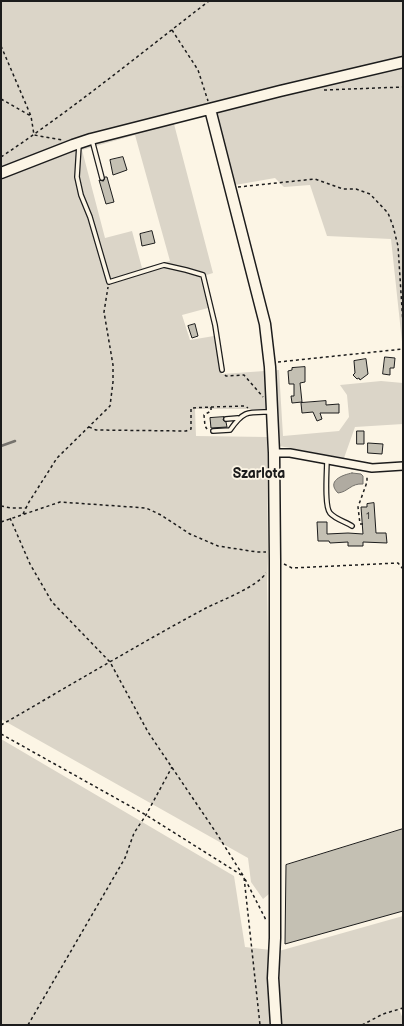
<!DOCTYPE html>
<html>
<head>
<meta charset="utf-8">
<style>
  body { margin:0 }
  #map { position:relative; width:404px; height:1026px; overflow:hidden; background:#fcf5e5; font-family:"Balsamiq Sans",sans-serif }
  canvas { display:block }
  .frame { position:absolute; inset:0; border:2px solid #1c1c1c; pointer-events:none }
</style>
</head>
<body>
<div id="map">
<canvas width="404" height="1026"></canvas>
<div class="frame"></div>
</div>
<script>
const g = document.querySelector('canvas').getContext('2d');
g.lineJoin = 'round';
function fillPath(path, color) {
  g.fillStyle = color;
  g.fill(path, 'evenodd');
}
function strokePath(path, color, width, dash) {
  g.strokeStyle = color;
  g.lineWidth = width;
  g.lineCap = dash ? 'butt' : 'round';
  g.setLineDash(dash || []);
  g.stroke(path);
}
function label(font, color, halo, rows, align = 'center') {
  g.font = font + ' "Balsamiq Sans",sans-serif';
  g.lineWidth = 3.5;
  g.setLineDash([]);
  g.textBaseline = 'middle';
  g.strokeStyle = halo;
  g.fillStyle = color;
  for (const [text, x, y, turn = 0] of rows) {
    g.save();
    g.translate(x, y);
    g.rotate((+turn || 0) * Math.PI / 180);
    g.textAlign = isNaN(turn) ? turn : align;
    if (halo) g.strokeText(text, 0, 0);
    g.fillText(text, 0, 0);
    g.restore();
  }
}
fillPath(new Path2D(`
  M1 1H403V351L391 239 327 236 310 185 284 187 275 178 235 185 216 112 174 124 213 273 200 277 208 308 182 315 190 340 214 336 222 374 279 370 283 436 339 431 349 417 347 395 340 385 381 381 403 383V424L355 427 344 458 279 446 277 409H195L196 436 267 437 268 556 267 583 269 693V894L263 899 251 882 248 858 1 719ZM135 135 170 261 142 268 132 231 105 238 82 150Z
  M1 739 234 876 245 947 279 951 403 916V1008L399 1009 403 1019V1025H1Z`), '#dbd5c8');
const water = new Path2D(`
  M352 473 361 474 363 476V484C351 483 348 492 338 493 326 481 342 475 352 473Z`);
fillPath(water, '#b0aba1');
strokePath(water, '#75726c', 1);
strokePath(new Path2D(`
  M1 446 15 441`), '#75726c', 2.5);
const building = new Path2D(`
  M123 157 127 170 113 175 110 160Z
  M105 177H107L114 202 106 204 99 180 103 181Z
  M152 231 155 243 142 246 140 234Z
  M195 324 198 336 192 338 188 326Z
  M385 357 395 358 394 368H390V375L383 374Z
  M366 359 368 374 360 380 359 378 357 379 353 375 355 373 354 361Z
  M305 367V382L300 383 302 402 292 403 291 396H294V384H289L288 371 292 370V368Z
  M326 401V405L339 404V413H320L322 419 317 421 313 412 302 413 301 403Z
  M224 417 223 420 226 422 227 427 211 428 210 418Z
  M357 431H364V444H357Z
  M368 443 383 444 382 454 368 453Z
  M374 503 376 533H386L387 543 363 542V546H348V542L330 543 329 541H318L317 522H327V534L348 533 363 534 361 507H367V504Z
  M403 829V911L285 944 286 865Z`);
fillPath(building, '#c4c0b3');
strokePath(building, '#1c1c1c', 1);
const lane = new Path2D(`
  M92 140 102 178
  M79 145 77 177 81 195 90 217 109 282 164 265 186 270 203 275 215 325 222 370
  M226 419 238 418
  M213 431 230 430C244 410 248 412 271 412
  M327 459C327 470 324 506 330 513 335 519 346 522 352 526`);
const street = new Path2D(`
  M274 453H290L372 468 403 466`);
const secondary = new Path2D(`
  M210 109 265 324 270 367 274 453 275 560V938L273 978 276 1025
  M1 173 73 145 91 139 280 91 403 62`);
strokePath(lane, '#1c1c1c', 6);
strokePath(street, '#1c1c1c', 10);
strokePath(secondary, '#1c1c1c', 13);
strokePath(new Path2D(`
  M172 30 198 70 208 101
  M1 46 31 116 34 135 62 140
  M324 90 403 87
  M1 99 31 116
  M1 157C73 109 140 54 209 1
  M238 187 315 179 343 189H356L370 194 388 213 393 226 398 246 403 324
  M278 362 403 349
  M225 375 226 376 244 375 263 397
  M211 407 245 406 248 408
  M89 427 96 430 186 431 191 429V408L211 407V411L204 415 205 426 207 429
  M1 506 11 508H26
  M23 514 29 502 57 458 110 406 113 382V365L104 312 108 287
  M10 518 30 564 52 602 110 662 148 732 217 834 244 877 260 1025
  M1 522 60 502 146 508 161 515 190 534 218 546 257 552H266
  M363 524H360L358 507 367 482V475
  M284 564 292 568 398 563 403 569
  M1 725C69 686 137 645 206 608 222 600 257 587 266 573
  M1 734 146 815 243 876
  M245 879 266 920
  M28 1025 125 858 134 833 146 815 172 767
  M362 1025 383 1014 403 1008`), '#1c1c1c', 1.5, [3, 3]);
strokePath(lane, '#fcf5e5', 3.5);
strokePath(street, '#fcf5e5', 7);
strokePath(secondary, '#fcf5e5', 10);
label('10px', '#464542', null, [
  ["1",368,516]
]);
label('bold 14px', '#1c1c1c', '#fcf5e5', [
  ["Szarlota",259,474]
]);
</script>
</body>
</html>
